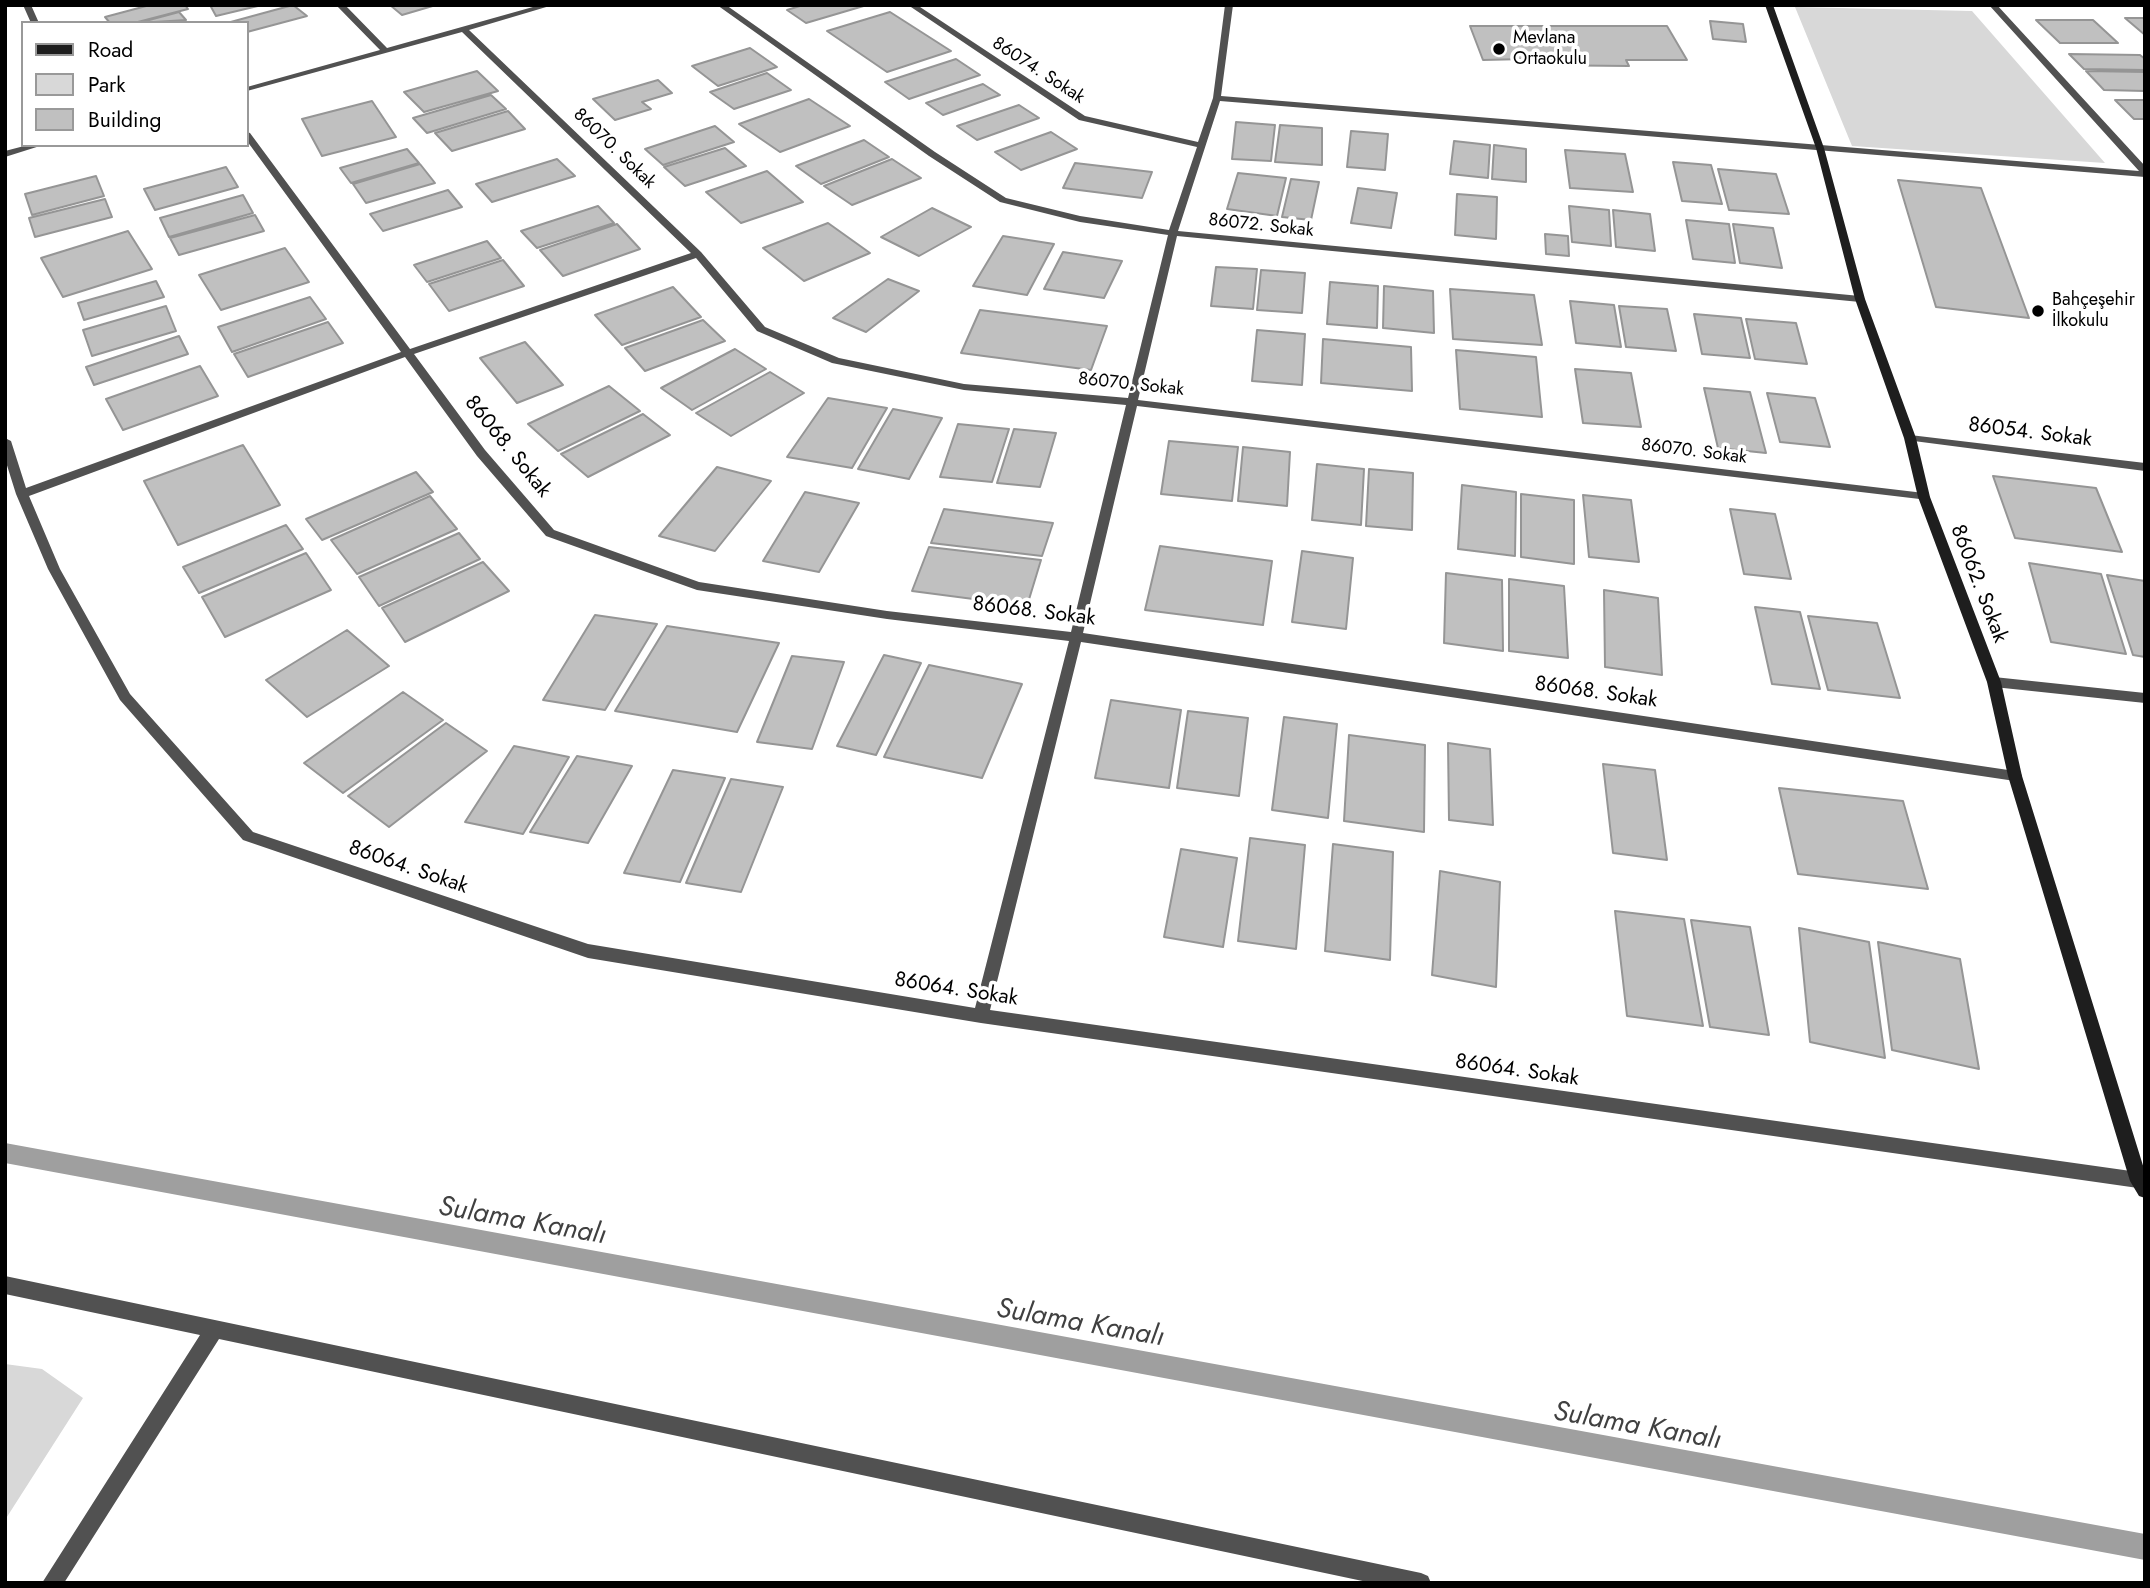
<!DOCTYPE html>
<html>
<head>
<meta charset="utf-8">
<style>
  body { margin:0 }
  #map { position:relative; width:2150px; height:1588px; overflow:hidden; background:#fff; font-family:Jost,sans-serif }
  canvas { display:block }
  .frame { position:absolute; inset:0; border:7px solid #000; pointer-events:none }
  .legend { position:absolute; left:21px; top:21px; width:228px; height:126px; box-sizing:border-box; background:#fff; border:2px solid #999; margin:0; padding:9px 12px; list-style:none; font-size:21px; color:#000 }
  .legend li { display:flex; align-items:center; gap:14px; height:35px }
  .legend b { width:35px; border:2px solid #999 }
</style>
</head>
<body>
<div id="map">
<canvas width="2150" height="1588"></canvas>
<div class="frame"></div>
<ul class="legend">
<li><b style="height:9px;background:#1e1e1e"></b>Road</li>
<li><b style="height:19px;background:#d8d8d8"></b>Park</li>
<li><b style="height:19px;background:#c0c0c0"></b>Building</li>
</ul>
</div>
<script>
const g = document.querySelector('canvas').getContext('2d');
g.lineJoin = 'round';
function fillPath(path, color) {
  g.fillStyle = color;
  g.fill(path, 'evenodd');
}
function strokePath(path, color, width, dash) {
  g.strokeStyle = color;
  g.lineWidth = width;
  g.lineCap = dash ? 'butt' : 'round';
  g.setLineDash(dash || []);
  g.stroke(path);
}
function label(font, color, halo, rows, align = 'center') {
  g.font = font + ' Jost,sans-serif';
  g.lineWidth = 7;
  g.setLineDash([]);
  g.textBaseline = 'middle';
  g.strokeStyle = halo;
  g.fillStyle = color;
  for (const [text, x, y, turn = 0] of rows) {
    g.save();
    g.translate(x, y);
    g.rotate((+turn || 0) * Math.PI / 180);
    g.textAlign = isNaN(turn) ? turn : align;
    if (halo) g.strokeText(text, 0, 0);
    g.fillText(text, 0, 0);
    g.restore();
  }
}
fillPath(new Path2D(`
  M1795 7 1972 11 2105 163 1852 146Z
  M5 1364 42 1369 83 1398 5 1520Z`), '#d8d8d8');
fillPath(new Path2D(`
  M5 1143 2145 1534V1560L5 1163Z`), '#9f9f9f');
const building = new Path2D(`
  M150 5H185L188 9 134 23H110L105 17Z
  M210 5H262L216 16Z
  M293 5 307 16 247 32V23H227Z
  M390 5H436L402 15Z
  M803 5H867L806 23 787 10Z
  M179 12 186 20 138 23Z
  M890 12 951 51 887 72 827 31Z
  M2125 18H2145V35Z
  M2036 20H2093L2118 43H2060Z
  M1710 21 1743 24 1746 42 1713 39Z
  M1470 26H1667L1687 60H1626L1629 66 1527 65 1525 59 1483 60Z
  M750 48 777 67 718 86 692 66Z
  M2069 54 2140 55 2145 59V70L2084 69Z
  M956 59 980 75 909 99 885 82Z
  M477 71 498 91 424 112 404 92Z
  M2086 71 2145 72V91L2104 90Z
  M767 73 791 90 734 109 710 92Z
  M658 80 672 93 642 102 651 109 615 120 593 99Z
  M983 84 1000 95 943 115 926 103Z
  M491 95 506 109 427 133 413 118Z
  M809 99 850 126 780 152 739 124Z
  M2115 100H2145V119H2134Z
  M372 101 396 137 322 156 302 119Z
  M1019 105 1039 118 977 140 957 126Z
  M508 111 525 129 452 151 435 133Z
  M1236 122 1275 125 1271 161 1232 159Z
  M1280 125 1322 128V165L1275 162Z
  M715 126 734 142 663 165 645 149Z
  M1351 131 1388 134 1385 170 1347 167Z
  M1051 132 1077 149 1021 170 995 152Z
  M864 140 889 157 821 184 796 166Z
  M1454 141 1490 145 1488 178 1450 174Z
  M1494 145 1526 149V182L1492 179Z
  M725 148 746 166 685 186 664 167Z
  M407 149 419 163 351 183 340 168Z
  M1565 150 1625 154 1633 192 1570 188Z
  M557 159 575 176 492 202 476 184Z
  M892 159 921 178 852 205 824 186Z
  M1673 162 1711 165 1722 204 1682 201Z
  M1075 163 1152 172 1142 198 1063 188Z
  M420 164 435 183 366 203 353 184Z
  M226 167 238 187 155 210 144 189Z
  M1718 169 1776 174 1789 214 1729 210Z
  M767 171 803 202 741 223 706 192Z
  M1238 173 1286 178 1277 216 1227 209Z
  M96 176 104 196 32 215 25 194Z
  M1291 179 1319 182 1311 220 1282 217Z
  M1898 180 1981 188 2029 318 1936 307Z
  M1358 188 1397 193 1391 228 1351 223Z
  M448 190 462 207 383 231 370 214Z
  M1457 194 1497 197 1496 239 1455 235Z
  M243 195 253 213 169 237 160 218Z
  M105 199 112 217 35 237 29 218Z
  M598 206 614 223 537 248 521 231Z
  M1569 206 1609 210 1611 246 1572 242Z
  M932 208 971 227 919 256 881 237Z
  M1613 210 1650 214 1655 251 1616 247Z
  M255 215 264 231 179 255 170 238Z
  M1686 220 1729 224 1735 263 1693 259Z
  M828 223 870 253 804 281 763 248Z
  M617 224 640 249 563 276 540 250Z
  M1733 224 1773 228 1782 268 1740 263Z
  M128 231 152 269 63 297 41 258Z
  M1545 234 1568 236 1569 256 1546 254Z
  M1003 236 1054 244 1027 295 973 286Z
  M487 241 501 258 427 282 414 265Z
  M285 248 309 282 221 310 199 275Z
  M1063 252 1122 261 1104 298 1044 289Z
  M503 260 524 286 449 311 429 284Z
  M1216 267 1257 269 1253 309 1211 306Z
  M1261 270 1305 273 1302 313 1257 310Z
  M888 279 919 291 866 332 833 318Z
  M156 281 164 297 84 320 78 303Z
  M1330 282 1378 286 1377 328 1327 324Z
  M1384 286 1433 291 1434 333 1383 328Z
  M673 287 701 317 622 345 595 315Z
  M1450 289 1534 295 1542 345 1453 339Z
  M310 297 326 319 232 352 218 327Z
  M1570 301 1614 305 1621 347 1576 343Z
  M166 306 176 331 92 356 83 330Z
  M1619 306 1667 309 1676 351 1626 347Z
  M980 310 1107 326 1091 370 961 353Z
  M1694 314 1741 318 1750 358 1702 354Z
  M1746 319 1796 323 1807 364 1755 359Z
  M703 320 725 341 645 371 625 348Z
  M328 322 343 343 248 377 234 354Z
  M1257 330 1305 334 1302 385 1252 381Z
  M179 336 188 354 94 385 86 367Z
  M1323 339 1411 347 1412 391 1321 383Z
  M525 342 563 385 517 403 480 358Z
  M735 349 766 369 692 410 661 388Z
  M1456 350 1536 357 1542 417 1460 409Z
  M200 366 218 396 123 430 106 399Z
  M1575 369 1631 373 1641 427 1583 423Z
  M770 372 804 393 731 436 696 413Z
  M609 386 640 411 558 451 528 424Z
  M1704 388 1750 392 1766 453 1718 448Z
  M1767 393 1815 398 1830 447 1780 442Z
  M828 398 887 408 852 468 787 457Z
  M893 409 942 418 909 479 858 469Z
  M643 414 670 435 588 477 561 454Z
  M958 424 1009 429 992 482 940 477Z
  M1014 429 1056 433 1040 487 997 483Z
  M1169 441 1238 447 1232 501 1161 494Z
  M243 445 280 505 178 545 144 481Z
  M1243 447 1290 452 1287 506 1238 501Z
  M1317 464 1364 469 1361 525 1312 520Z
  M717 467 771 481 715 551 659 536Z
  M1369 469 1413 473 1412 530 1366 526Z
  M416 472 433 492 322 540 306 519Z
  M1993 476 2096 488 2122 552 2015 538Z
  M1462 485 1516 492 1515 556 1458 549Z
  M805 492 859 503 819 572 763 561Z
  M1521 494 1574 500V564L1521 557Z
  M1583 495 1631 500 1639 562 1589 557Z
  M430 496 457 529 357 574 331 540Z
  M944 509 1053 523 1042 556 931 543Z
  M1730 509 1775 514 1791 579 1744 574Z
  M286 525 303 549 199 593 183 567Z
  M459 533 480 559 379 606 359 577Z
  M1160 546 1272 561 1263 625 1145 610Z
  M929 547 1041 560 1027 606 912 591Z
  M1302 551 1353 558 1346 629 1292 622Z
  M306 553 331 590 225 637 202 597Z
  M483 562 509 591 405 642 382 608Z
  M2029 563 2101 574 2126 654 2051 642Z
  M1446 573 1502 580 1503 651 1444 643Z
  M2107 575 2145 581V657L2133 655Z
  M1509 579 1564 586 1568 658 1509 651Z
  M1604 590 1658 598 1662 675 1605 667Z
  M1755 607 1800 612 1820 689 1772 684Z
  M595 615 657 624 605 710 543 700Z
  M1808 616 1877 623 1900 698 1828 690Z
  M667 626 779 643 737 732 615 711Z
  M347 630 389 666 307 717 266 680Z
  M884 655 921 663 876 755 837 746Z
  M792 656 844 662 812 749 757 742Z
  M929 665 1022 684 982 778 884 757Z
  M403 692 443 720 343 793 304 763Z
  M1111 700 1181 710 1169 788 1095 778Z
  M1188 711 1248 718 1239 796 1177 788Z
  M1284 717 1337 724 1328 818 1272 810Z
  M446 723 487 751 389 827 348 796Z
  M1349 735 1425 745 1424 832 1344 821Z
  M1448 743 1490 749 1493 825 1449 820Z
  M514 746 569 757 523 834 465 822Z
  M577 756 632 766 588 843 530 832Z
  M1603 764 1655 770 1667 860 1613 853Z
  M673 770 725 778 680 882 624 873Z
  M731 779 783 787 741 892 686 883Z
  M1779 788 1903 801 1928 889 1798 874Z
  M1250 838 1305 845 1296 949 1238 941Z
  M1333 844 1393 852 1390 960 1325 951Z
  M1181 849 1237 858 1223 947 1164 937Z
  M1440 871 1500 882 1496 987 1432 975Z
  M1615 911 1684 919 1703 1026 1627 1016Z
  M1691 920 1750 927 1769 1035 1710 1027Z
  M1799 928 1869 942 1885 1058 1810 1042Z
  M1878 942 1960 959 1979 1069 1892 1050Z`);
fillPath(building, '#c0c0c0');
strokePath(building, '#959595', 2);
fillPath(new Path2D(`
  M23 5H31L39 23H31Z
  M336 5H345L387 48 540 5H553L469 30 701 252 765 327 839 358 964 384 1128 398 1168 235 1080 222 1000 202 929 156 717 5H726L935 152 1006 198 1080 216 1169 230 1197 147 1079 120 908 5H917L1085 116 1198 142 1213 98 1225 5H1233L1221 96 2139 171 1989 5H1997L2145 166V177L1220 101 1178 231 1860 296 1865 299 1860 302 1177 236 1138 400 1924 493 1930 497 1928 500 1137 406 1083 633 2015 771 2020 772 2022 776 2020 780 2015 781 1081 642 990 1010 2145 1173V1189L981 1023 588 958 243 840 120 700 48 569 16 494 5 459V438L11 441 26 488 401 352 247 141V132L250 133 410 349 691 253 462 32 247 91V87L380 50ZM696 258 757 331 832 363 964 390 1126 405 1071 632 887 611 699 582 554 530 485 450 414 354ZM405 357 477 456 546 536 697 590 887 619 1069 641 975 1008 588 944 253 832 130 694 60 569 29 496Z
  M28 145H43L5 157V151Z
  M1910 435 2145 463V471L1906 440V436Z
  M1994 677 2145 693V703L1994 687 1987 682Z
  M5 1276 1421 1573 1428 1576 1431 1583H1372L219 1339 64 1583H42L200 1335 5 1294Z`), '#515151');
fillPath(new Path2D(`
  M1765 5H1773L1824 148 1865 299 1916 438 1930 497 2001 682 2022 776 2145 1172V1198L2139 1196 2130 1181 2008 776 1987 682 1918 497 1904 438 1855 299 1816 148Z`), '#1e1e1e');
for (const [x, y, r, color] of [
  [1499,49,7,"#000"],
  [2038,311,7,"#000"]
]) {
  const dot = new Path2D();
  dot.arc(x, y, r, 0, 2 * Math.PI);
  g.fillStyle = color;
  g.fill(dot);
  strokePath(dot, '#fff', 2.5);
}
label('18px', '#000', '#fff', [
  ["Mevlana",1513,39],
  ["Ortaokulu",1513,60],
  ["Bahçeşehir",2052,301],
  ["İlkokulu",2052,322]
], 'left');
label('18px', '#000', '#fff', [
  ["86074. Sokak",1038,71,33],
  ["86070. Sokak",614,149,44],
  ["86072. Sokak",1261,226,6],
  ["86070. Sokak",1131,385,6],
  ["86070. Sokak",1694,452,7]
]);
label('21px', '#000', '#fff', [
  ["86054. Sokak",2030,433,7],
  ["86068. Sokak",507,447,51],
  ["86062. Sokak",1978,584,69],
  ["86068. Sokak",1034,612,7],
  ["86068. Sokak",1596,693,8],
  ["86064. Sokak",408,868,19],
  ["86064. Sokak",956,990,9],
  ["86064. Sokak",1517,1071,8]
]);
label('italic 28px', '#404040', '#fff', [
  ["Sulama Kanalı",522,1222,10],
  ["Sulama Kanalı",1080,1324,10],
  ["Sulama Kanalı",1637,1427,10]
]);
</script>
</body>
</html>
